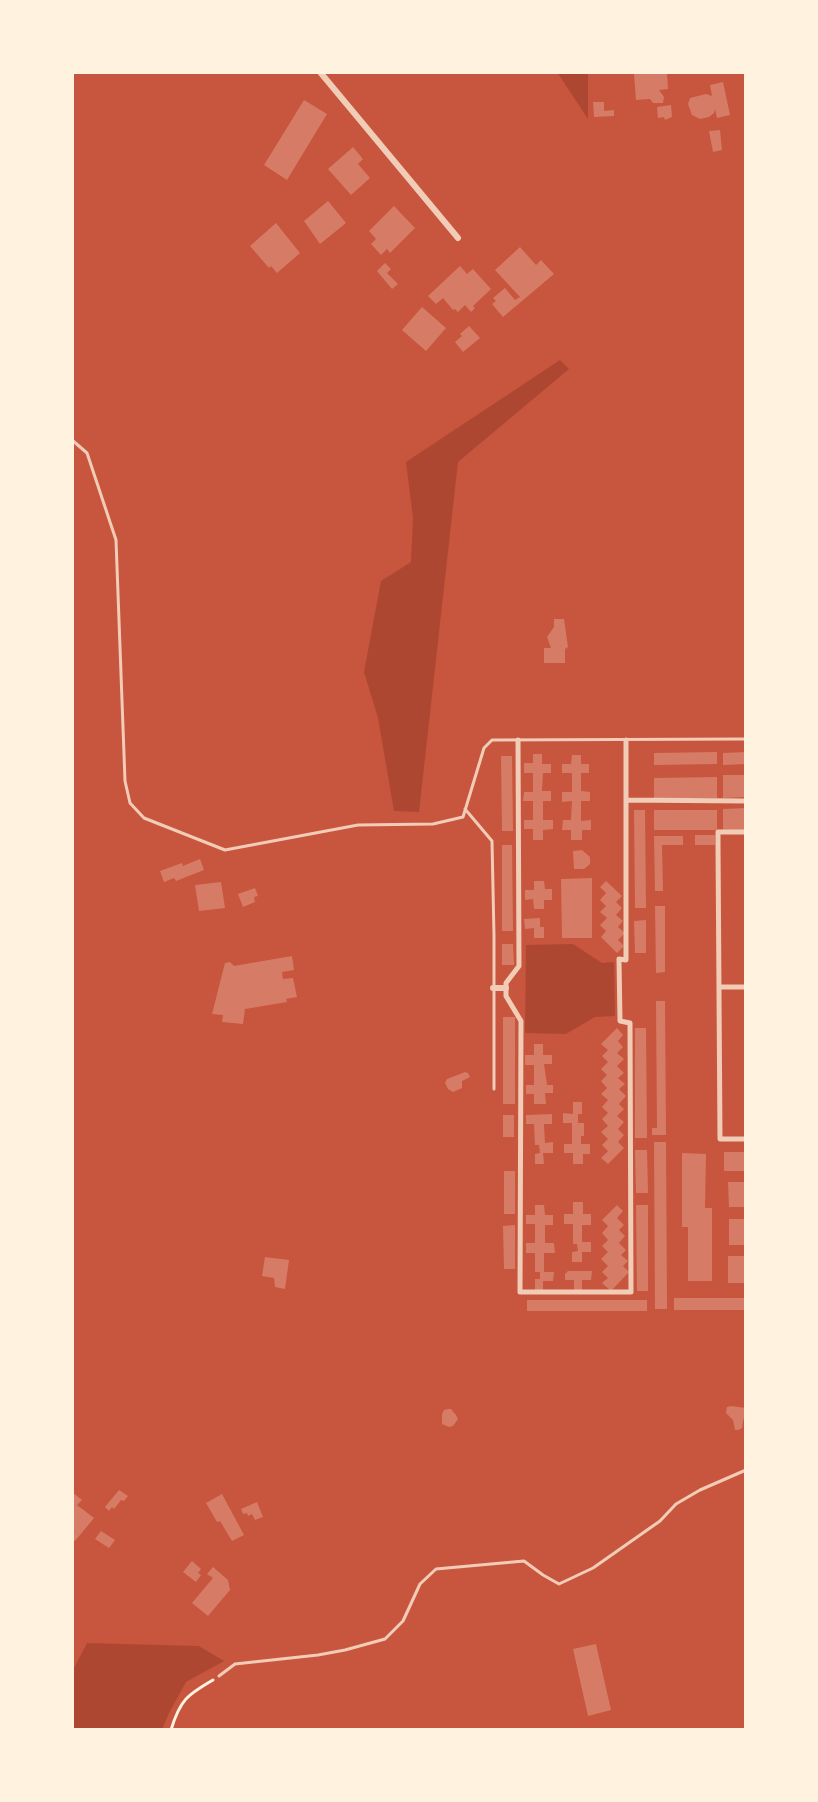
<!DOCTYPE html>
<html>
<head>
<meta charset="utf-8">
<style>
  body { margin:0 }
  #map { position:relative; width:818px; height:1802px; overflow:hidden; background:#c8553d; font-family:"IBM Plex Serif",serif }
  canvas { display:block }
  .frame { position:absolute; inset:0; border:74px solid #fff3e0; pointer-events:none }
</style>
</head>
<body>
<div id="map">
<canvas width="818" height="1802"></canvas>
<div class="frame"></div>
</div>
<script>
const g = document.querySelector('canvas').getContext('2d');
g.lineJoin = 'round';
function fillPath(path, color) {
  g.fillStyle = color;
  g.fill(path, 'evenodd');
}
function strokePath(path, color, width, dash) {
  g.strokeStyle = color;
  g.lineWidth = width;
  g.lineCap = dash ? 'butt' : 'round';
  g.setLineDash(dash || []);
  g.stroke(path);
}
fillPath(new Path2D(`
  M557 72H588V119Z
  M560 360 569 369 458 462 419 812 394 811 378 718 364 672 381 581 411 562 413 518 406 462Z
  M573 944 602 963 614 962 615 1016 595 1017 566 1034 525 1033 526 945Z
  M87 1643 199 1646 224 1661 186 1682 169 1713 162 1730H72V1672Z`), '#ae4732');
fillPath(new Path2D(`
  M642 72H667L668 89 659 90 664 97 663 103H653L650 99 636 100 634 74Z
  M723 82 730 115 717 118 715 109 714 113 709 117 700 119 692 115 688 104 690 98 706 94 712 96 710 85Z
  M304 100 327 114 287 180 264 165Z
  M593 102H604V111L614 110V116L594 117Z
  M671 105 672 117 665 120 664 117 658 118 657 107Z
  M720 130 722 150 713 152 709 131Z
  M353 147 363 159 358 164 370 178 351 195 328 169Z
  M328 201 346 223 320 244 304 221Z
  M394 206 415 228 390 253 387 249 381 255 371 244 376 239 369 231Z
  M276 223 300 253 277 273 271 266 269 268 250 246Z
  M520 247 536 265 541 260 554 274 503 317 492 304 496 301 493 298 505 288 515 300 520 297 495 270Z
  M385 263 391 269 387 273 398 284 392 289 377 271Z
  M460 266 467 274 473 269 491 289 473 306 475 308 471 312 465 305 458 312 455 309 453 310 443 298 436 304 428 296Z
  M422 307 446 328 426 351 402 330Z
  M469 326 480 338 463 352 455 342 462 336 460 334Z
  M554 619H564L568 647 565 649V663H544V648H551L547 637 554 627Z
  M717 752V764L654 765V753Z
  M746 752V764L723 765V753Z
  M533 754H542V764H551V773H543L542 791H551V801H543V820H553V829L543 830V840H533V829H524V820H533V801H523L524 792H533V773H524V763H533Z
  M572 755H581V764H589V773H581V791L590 792V801H581V821L591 820V830H582V840H571V830H562L563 820H571L572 801 562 802V792H572V773H562V764H571Z
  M501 756H512L513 831H502Z
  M723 775H746V797L723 798Z
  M717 777V798H654V778Z
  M746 808V831H723V809Z
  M634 810H645L646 908H635Z
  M654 810H717V830H654Z
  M695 835H715V845H695Z
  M654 836H683V845H662L663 891H655Z
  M502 845H512L513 931H502Z
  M582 850 590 857V864L584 869H574L573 851Z
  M200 859 204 870 176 881 174 878 164 882 160 871 182 863 183 866Z
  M592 878V938H562L561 879Z
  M534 881H544L545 889H552V900H544V909H534L533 899 525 900V890H534Z
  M606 881 622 896 616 902 622 908 616 915 623 921 618 927 625 933 618 940 624 946 617 953 601 937 606 931 600 925 607 918 600 912 606 906 600 900 606 893 600 887Z
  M221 882 225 908 199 911 195 885Z
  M255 888 258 896 254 897 255 902 243 907 238 894Z
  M655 906H665V972L656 973Z
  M540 918V927H544V938H534V928L525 929 524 919Z
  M646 920V953H635L634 921Z
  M502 944H513L514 965H502Z
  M292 956 294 970 282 972 283 979 293 978 297 997 286 999 287 1002 245 1009 243 1024 222 1022 223 1015 212 1014 225 963 230 962 234 966Z
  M656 1001H665L666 1135H652V1128H657Z
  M503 1017H515V1104H503Z
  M617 1028 623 1035 618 1041 623 1047 617 1053 624 1059 617 1066 624 1073 618 1078 625 1084 619 1089 626 1096 619 1104 624 1109 617 1116 624 1122 618 1129 624 1135 618 1142 624 1148 608 1164 601 1158 608 1151 602 1145 608 1139 601 1132 608 1126 602 1119 608 1113 602 1107 608 1100 601 1094 607 1088 601 1081 607 1075 601 1069 608 1062 602 1056 608 1050 601 1044Z
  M635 1028H646L647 1138H635Z
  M534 1044H543V1055H552V1064H544L547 1085H553V1093H545L546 1104H534V1094H526V1085H534V1065H525V1055H534Z
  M465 1072 468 1073 470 1077 462 1081V1088L453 1092 448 1089 445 1083 447 1079Z
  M573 1102H582V1114H578V1123H584V1136H581V1144H590V1154H583V1164H573V1153H564V1144H572V1123H563V1113L573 1114Z
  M552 1114V1124H544L545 1143 553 1142V1153H543L544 1164H535V1154L540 1153 539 1145H535L534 1124H526V1115Z
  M503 1115H514V1137H503Z
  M654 1142H666L667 1309H655Z
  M635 1150H647L648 1193H636Z
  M724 1152H746V1171H724Z
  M682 1153 706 1154 705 1208H712V1281H688V1227H682Z
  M504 1171H515V1214H504Z
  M728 1182H746V1207H729Z
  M573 1202H583V1214H591V1225H582V1242H591V1252H582V1262H572V1252L578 1251 577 1244H573V1224H564V1214H573Z
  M535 1205H544L545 1215H553V1225H545V1243H554L555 1253H544V1272H554L553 1281H543V1290L535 1291V1279H540V1272H535V1253H526V1243H535V1224H526V1215H535Z
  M617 1205 623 1211 617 1218 624 1225 619 1230 625 1236 619 1243 626 1250 621 1255 628 1261 623 1266 629 1272 611 1291 602 1283 608 1278 602 1272 608 1266 601 1259 608 1252 602 1246 608 1240 602 1233 608 1226 602 1220Z
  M636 1205H648V1291H637Z
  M729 1219H746V1245H729Z
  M515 1225V1269H504L503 1226Z
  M728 1256H746V1283H728Z
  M265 1257 289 1260 285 1289 275 1287 274 1278 262 1276Z
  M568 1271H592L591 1280H582V1291H574V1280H565V1274Z
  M674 1298H746V1310H674Z
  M527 1300H647V1311H527Z
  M731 1406 746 1408V1419L744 1418 743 1421 742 1428 738 1430H735L733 1420 726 1413 727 1407Z
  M448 1409H451L456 1415 458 1419 453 1426 449 1427 442 1424V1414L444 1410Z
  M119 1490 128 1496 124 1501 121 1500 114 1509 112 1507 109 1511 105 1507Z
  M72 1492 82 1500 77 1505 94 1518 75 1541 72 1538Z
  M222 1494 244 1535 232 1541 220 1521 217 1522 206 1503Z
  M257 1502 263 1517 255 1520 252 1514 248 1516 247 1513 243 1514 241 1509Z
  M101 1531 115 1540 109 1548 95 1539Z
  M192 1561 201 1569 198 1573 201 1575 196 1582 183 1572Z
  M213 1567 228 1580 230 1590 208 1616 192 1603 213 1578 207 1574Z
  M596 1644 611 1710 588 1716 573 1649Z`), '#d67c66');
strokePath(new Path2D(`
  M171 1730C180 1700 187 1695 213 1680`), '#fff3e0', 3);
strokePath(new Path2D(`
  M72 440 87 453 116 540 125 781 130 803 144 818 225 850 358 825 433 824 463 817 484 748 492 740 746 739
  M465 809 492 841 494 936V1089
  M219 1676 235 1664 318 1655 345 1650 385 1639 403 1621 420 1584 436 1569 524 1561 543 1575 559 1584 593 1568 660 1521 676 1504 700 1490 746 1470`), '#f1ccb7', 3);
strokePath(new Path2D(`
  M518 740 519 966 506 983V996L521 1021 520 1292H631L630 1023 620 1021 619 959 626 960V740
  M626 800 746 801
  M746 832H718V843L720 1139H746
  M719 987H746`), '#f1ccb7', 5);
strokePath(new Path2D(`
  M320 72 458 238
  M493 988H506`), '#f1ccb7', 6);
</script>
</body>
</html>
